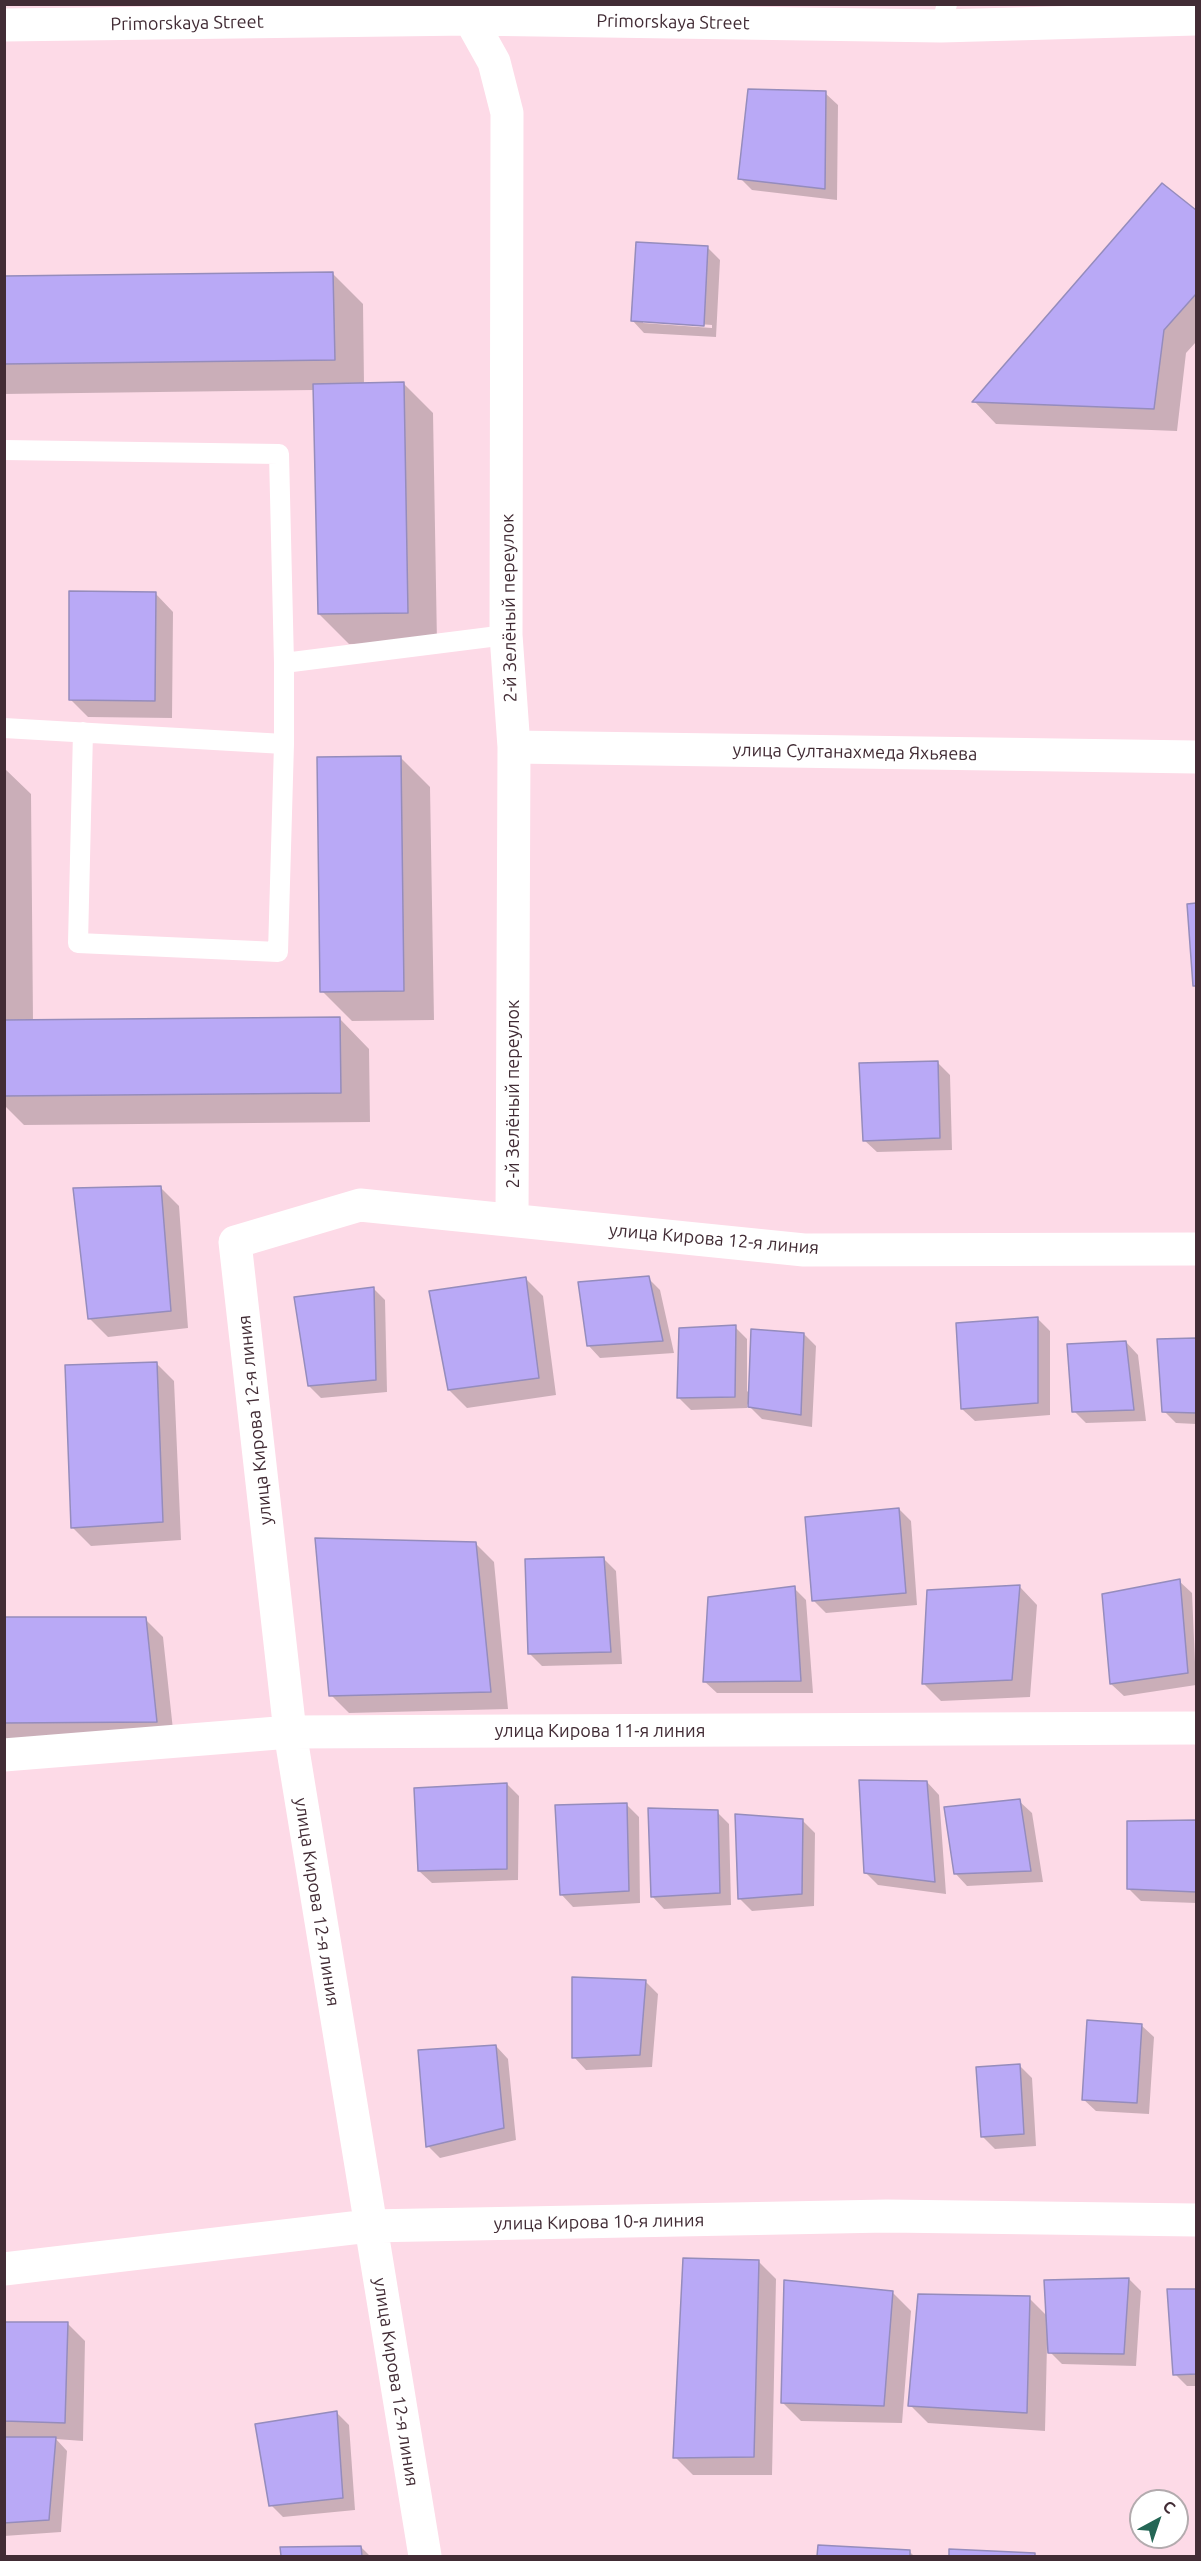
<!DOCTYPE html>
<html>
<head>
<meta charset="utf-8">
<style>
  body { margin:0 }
  #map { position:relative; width:1201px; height:2561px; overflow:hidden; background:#fddae7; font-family:Ubuntu,sans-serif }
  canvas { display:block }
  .frame { position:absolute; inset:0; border:6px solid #422c35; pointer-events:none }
  .north { position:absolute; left:1129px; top:2489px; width:60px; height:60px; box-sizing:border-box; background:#fff; border:2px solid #b3abae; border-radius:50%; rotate:40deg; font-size:16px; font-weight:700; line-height:24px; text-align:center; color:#422c35 }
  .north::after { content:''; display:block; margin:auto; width:21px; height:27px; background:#246655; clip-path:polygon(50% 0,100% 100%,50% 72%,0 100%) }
</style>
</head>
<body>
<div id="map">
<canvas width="1201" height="2561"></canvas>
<div class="frame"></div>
<div class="north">С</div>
</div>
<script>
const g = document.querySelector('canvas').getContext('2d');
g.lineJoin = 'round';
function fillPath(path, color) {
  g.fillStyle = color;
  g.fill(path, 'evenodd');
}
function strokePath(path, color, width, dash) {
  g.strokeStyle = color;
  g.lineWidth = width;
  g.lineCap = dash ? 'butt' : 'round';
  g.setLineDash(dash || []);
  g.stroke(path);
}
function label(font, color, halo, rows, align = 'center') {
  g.font = font + ' Ubuntu,sans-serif';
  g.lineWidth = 6;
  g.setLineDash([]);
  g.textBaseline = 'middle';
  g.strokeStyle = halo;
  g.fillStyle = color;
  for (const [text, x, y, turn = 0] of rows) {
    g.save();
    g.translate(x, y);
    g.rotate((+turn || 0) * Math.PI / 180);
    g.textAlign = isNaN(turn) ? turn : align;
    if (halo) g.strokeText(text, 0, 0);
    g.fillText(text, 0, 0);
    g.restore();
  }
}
fillPath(new Path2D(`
  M825 93 838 105 837 200 752 190 740 178Z
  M1162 185 1196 212V342L1186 353 1177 431 996 424 974 401Z
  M707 247 720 260 716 337 644 333 632 320ZM643 320 712 325V328L643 323Z
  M333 274 363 304 364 384 403 383 433 413 437 643 349 644 319 614 314 390 4 394V278Z
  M155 593 173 612 172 718 88 717 70 699Z
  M401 758 430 787 434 1020 352 1021 322 991Z
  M4 768 31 794 33 1021 340 1019 369 1049 370 1122 24 1125 4 1105Z
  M1196 904V988L1189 905Z
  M938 1063 950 1075 952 1150 877 1152 864 1140Z
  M161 1188 179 1206 188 1328 108 1337 90 1319Z
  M525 1278 543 1296 556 1395 467 1408 449 1390Z
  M648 1278 660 1290 674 1353 600 1358 588 1345Z
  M373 1288 385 1300 387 1392 321 1398 309 1386Z
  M1038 1319 1050 1331V1415L975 1421 962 1409Z
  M735 1327 747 1339V1392L804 1334 816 1346 812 1427 762 1419 747 1404V1408L691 1410 679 1398Z
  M1196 1339V1424L1176 1423 1164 1411 1159 1341Z
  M1126 1342 1138 1355 1146 1421 1086 1423 1074 1411Z
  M156 1363 174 1381 181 1540 91 1546 73 1528Z
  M899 1509 911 1521 917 1605 826 1613 813 1600Z
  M475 1543 494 1562 508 1709 349 1713 331 1695Z
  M604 1559 616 1571 622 1664 542 1666 530 1654Z
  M1179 1581 1192 1593 1196 1685 1124 1696 1111 1684Z
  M1020 1587 1037 1605 1030 1697 941 1701 923 1683Z
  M794 1588 806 1600 813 1693H717L704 1681Z
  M4 1619H145L163 1637 174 1739 4 1741Z
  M927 1782 939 1795 946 1894 878 1885 866 1873Z
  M507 1784 519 1796 518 1880 432 1883 419 1871Z
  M1019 1801 1032 1813 1043 1882 967 1886 955 1873Z
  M627 1805 639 1817 640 1903 573 1907 561 1894Z
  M717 1812 729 1824 731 1905 664 1909 652 1896Z
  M802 1820 815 1833 814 1906 752 1911 740 1899Z
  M1129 1822H1196V1903L1141 1901 1128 1888Z
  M646 1982 658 1994 652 2067 586 2070 574 2057Z
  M1141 2025 1154 2037 1149 2114 1096 2111 1083 2099Z
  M496 2046 508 2059 516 2140 440 2158 428 2146Z
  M1019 2065 1032 2078 1036 2146 995 2149 982 2136Z
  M758 2261 776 2279 772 2475H693L675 2457Z
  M1129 2279 1141 2291 1136 2366 1062 2364 1050 2352 1049 2345H1047L1045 2431 928 2423 910 2405 1029 2298 1047 2316Z
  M1169 2290H1196V2386H1187L1175 2374Z
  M893 2293 911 2311 902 2423 801 2421 783 2403Z
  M4 2323H67L85 2341 83 2441 56 2439 67 2451 61 2532 4 2536Z
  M337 2413 349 2425 355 2510 283 2517 271 2505Z
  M820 2546 909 2551 914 2556H819Z
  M361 2547 370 2556H283L282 2549Z
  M950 2551 1035 2555 1036 2556H950Z`), '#0003');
const building = new Path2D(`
  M748 89 826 91 825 189 738 179Z
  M1162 183 1196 210V294L1164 330 1154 409 972 402Z
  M636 242 708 246 704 326 631 321Z
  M333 272 335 360 4 364V276Z
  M404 382 408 613 318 614 313 384Z
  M69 591 156 592 155 701 69 700Z
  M401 756 404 991 320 992 317 757Z
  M1196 903V986H1193L1187 904Z
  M340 1017 341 1093 4 1096V1020Z
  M938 1061 940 1138 863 1141 859 1063Z
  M161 1186 171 1311 88 1319 73 1188Z
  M649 1276 663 1341 587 1346 578 1282Z
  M526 1277 539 1378 448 1390 429 1291Z
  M374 1287 376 1380 308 1386 294 1297Z
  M1038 1317V1403L961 1409 956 1323Z
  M736 1325 735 1397 677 1398 679 1328Z
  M751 1329 804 1333 801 1415 748 1407Z
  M1196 1338V1413L1162 1412 1157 1339Z
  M1126 1341 1134 1410 1072 1412 1067 1344Z
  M157 1362 163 1522 71 1528 65 1365Z
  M899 1508 906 1593 812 1601 805 1517Z
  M315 1538 476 1542 491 1692 329 1696Z
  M604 1557 611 1652 528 1654 525 1559Z
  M1180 1579 1188 1673 1110 1684 1102 1594Z
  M1020 1585 1012 1680 922 1684 927 1590Z
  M795 1586 801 1681 703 1682 708 1597Z
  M4 1617H146L157 1722 4 1723Z
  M859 1780 927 1781 935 1882 864 1873Z
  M507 1783V1869L418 1871 414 1788Z
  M1020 1799 1031 1871 954 1874 944 1807Z
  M627 1803 629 1891 560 1895 555 1805Z
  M648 1808 718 1810 720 1893 651 1897Z
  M735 1814 803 1819 802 1894 738 1899Z
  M1196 1820V1892L1127 1889V1821Z
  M572 1977 646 1980 640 2055 572 2058Z
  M1087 2020 1142 2024 1137 2103 1082 2100Z
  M496 2045 504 2128 426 2147 418 2050Z
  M1020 2064 1024 2134 981 2137 976 2067Z
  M683 2258 759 2260 754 2457 673 2458Z
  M1129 2278 1124 2354 1048 2353 1044 2280Z
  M784 2280 893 2291 884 2406 781 2403Z
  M1167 2289H1196V2374L1173 2375Z
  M918 2294 1030 2296 1027 2413 908 2406Z
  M4 2322H68L65 2423 4 2421Z
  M337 2411 343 2498 269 2506 255 2424Z
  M4 2437H56L49 2520 4 2523Z
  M818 2545 910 2550V2556H817Z
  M361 2546 362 2556H281L280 2547Z
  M949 2549 1035 2553V2556H949Z`);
fillPath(building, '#b9a9f6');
strokePath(building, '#958cbc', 1.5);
strokePath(new Path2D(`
  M941 26 947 4
  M4 450 279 454 284 663 506 635
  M4 728 284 744 278 952 78 943 83 732
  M284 744V663`), '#fff', 20);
strokePath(new Path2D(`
  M469 4 470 19 494 62 507 113 506 635 514 747 512 1219
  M4 25 470 19 941 26 1196 19
  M514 747 1196 757
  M4 1755 290 1732 1196 1728
  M4 2269 369 2226 887 2216 1196 2220
  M425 2556 290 1732 235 1242 360 1205 804 1250 1196 1249`), '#fff', 33);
label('18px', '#422c35', '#fff', [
  ["Primorskaya Street",673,22,1],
  ["Primorskaya Street",187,23,-1],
  ["2-й Зелёный переулок",509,608,-91],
  ["улица Султанахмеда Яхьяева",855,752,1],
  ["2-й Зелёный переулок",513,1094,-90],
  ["улица Кирова 12-я линия",714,1239,5],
  ["улица Кирова 12-я линия",255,1420,-96],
  ["улица Кирова 11-я линия",600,1731],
  ["улица Кирова 12-я линия",317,1902,81],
  ["улица Кирова 10-я линия",599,2222,-1],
  ["улица Кирова 12-я линия",396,2382,81]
]);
</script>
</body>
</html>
